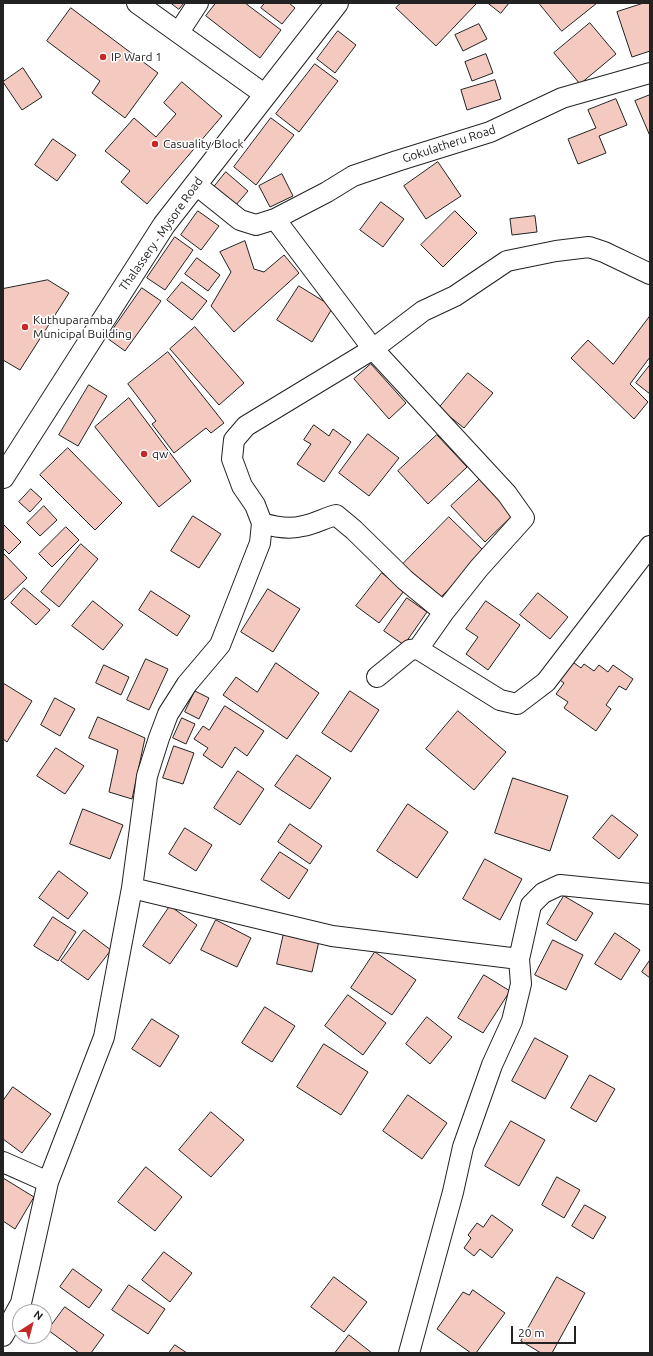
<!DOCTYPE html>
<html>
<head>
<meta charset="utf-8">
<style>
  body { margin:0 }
  #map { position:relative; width:653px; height:1356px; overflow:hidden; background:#fff; font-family:Ubuntu,sans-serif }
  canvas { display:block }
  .frame { position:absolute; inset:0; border:4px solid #222; pointer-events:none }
  .north { position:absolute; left:12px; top:1304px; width:40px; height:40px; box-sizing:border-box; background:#fff; border:1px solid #a7a7a7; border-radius:50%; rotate:36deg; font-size:11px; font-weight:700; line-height:16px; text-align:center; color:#222 }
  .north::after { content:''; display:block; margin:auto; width:14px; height:18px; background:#c62828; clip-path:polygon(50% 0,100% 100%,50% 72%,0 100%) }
  .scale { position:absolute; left:511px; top:1326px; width:65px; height:18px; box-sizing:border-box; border:2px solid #222; border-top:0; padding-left:5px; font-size:12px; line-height:14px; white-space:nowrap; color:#222; -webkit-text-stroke:3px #fff; paint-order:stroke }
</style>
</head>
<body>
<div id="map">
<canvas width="653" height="1356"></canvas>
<div class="frame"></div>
<div class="north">N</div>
<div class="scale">20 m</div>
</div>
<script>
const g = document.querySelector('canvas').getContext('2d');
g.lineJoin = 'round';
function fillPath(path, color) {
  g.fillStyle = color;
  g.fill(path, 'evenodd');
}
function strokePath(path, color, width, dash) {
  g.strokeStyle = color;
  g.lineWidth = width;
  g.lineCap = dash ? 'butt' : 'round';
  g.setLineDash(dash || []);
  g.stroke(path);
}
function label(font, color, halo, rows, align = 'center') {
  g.font = font + ' Ubuntu,sans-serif';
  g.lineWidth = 3;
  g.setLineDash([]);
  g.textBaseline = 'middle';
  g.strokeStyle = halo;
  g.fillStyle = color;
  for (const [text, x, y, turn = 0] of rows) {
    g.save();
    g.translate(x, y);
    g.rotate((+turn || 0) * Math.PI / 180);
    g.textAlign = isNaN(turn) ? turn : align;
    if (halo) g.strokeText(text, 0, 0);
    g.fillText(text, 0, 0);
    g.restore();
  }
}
const building = new Path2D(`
  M171 3H184L179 9Z
  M216 3H245L281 30 260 58 206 16Z
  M265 3H289L295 8 282 24 261 8Z
  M401 3H475L476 4 436 46 396 8Z
  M488 3H509L501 13Z
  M539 3H597L562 31Z
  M644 3H650V51L632 57 617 12Z
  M71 8 158 73 125 118 92 93 100 81 47 41Z
  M590 23 616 54 580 84 554 53Z
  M479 24 487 39 463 51 455 35Z
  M338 31 356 45 335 73 317 59Z
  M486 54 493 73 472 81 465 62Z
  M315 64 338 81 299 132 276 114Z
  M23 68 42 97 22 110 3 82Z
  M495 80 501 99 467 110 461 90Z
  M182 82 222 116 147 204 121 182 130 171 105 151 134 118 156 137 176 114 164 103Z
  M650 95V136L635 101Z
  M616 99 627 125 599 136 606 153 578 164 568 139 596 128 588 110Z
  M271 118 294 135 256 185 234 167Z
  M53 139 76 155 57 181 35 165Z
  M438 162 461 196 426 219 404 186Z
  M226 172 248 191 236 205 214 187Z
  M282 174 293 196 270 207 259 186Z
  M381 202 404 219 383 247 360 230Z
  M198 211 219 226 201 250 181 235Z
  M455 211 477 233 443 267 421 245Z
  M535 216 537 232 512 235 510 219Z
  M175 237 193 250 165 290 147 278Z
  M245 241 254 269 264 272 284 255 299 273 234 332 211 306 231 272 220 252Z
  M197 258 220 275 208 291 185 274Z
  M48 280 69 293 20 370 3 360V289Z
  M182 282 207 301 192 320 167 300Z
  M299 286 333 307 312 342 277 320Z
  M142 288 161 301 125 351 107 338Z
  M650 316V357L630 384 648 402 634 419 571 358 588 340 613 364Z
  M195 327 244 383 219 405 170 349Z
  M168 352 224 423 211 433 206 428 174 453 152 424 156 421 128 384Z
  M371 364 406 403 389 419 354 379Z
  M650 365V394L636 383Z
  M468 373 493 393 464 428 439 408Z
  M89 385 107 396 78 446 59 435Z
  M129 398 191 481 159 507 95 427Z
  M314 425 329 436 333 429 351 442 324 482 297 464 311 444 304 440Z
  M368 434 399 458 369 496 339 473Z
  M437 435 467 467 428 504 398 471Z
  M68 448 122 503 95 530 40 475Z
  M482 477 516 512 485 542 451 506Z
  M31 489 42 499 30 512 19 502Z
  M44 506 57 520 40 536 27 523Z
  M193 516 221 534 199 568 171 551Z
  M449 517 485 552 439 599 403 564Z
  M3 524 21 542 9 554 3 548Z
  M66 527 79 540 52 567 39 554Z
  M81 544 98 559 59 607 41 592Z
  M3 553 27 578 3 601Z
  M382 573 404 591 379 623 356 606Z
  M24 588 50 610 36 625 11 603Z
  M268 589 300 609 273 652 241 632Z
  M151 591 190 616 177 636 139 610Z
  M538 593 568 617 550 639 520 615Z
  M407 598 427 612 404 645 384 631Z
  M93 601 123 625 103 650 72 626Z
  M486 601 520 625 488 670 466 654 478 637 466 629Z
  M146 659 168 669 149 710 127 700Z
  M570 660 581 668 584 664 594 671 599 665 608 672 613 665 633 679 626 690 619 686 606 705 611 709 596 731 564 708 568 702 556 694 564 683 557 678Z
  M276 663 319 693 287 739 223 695 236 677 257 692Z
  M104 665 129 677 121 695 96 683Z
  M3 683 32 701 7 742 3 739Z
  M195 691 209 698 199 719 185 712Z
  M350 691 379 710 351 752 322 733Z
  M55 698 75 709 60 736 41 725Z
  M225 706 264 731 247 756 235 747 222 768 203 755 208 748 194 739 203 726 209 730Z
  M458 711 506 752 474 790 426 749Z
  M98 717 145 738 132 799 109 792 118 750 89 738Z
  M182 718 195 724 186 744 173 738Z
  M174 746 194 753 183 784 163 778Z
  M56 748 84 766 65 794 37 776Z
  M297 755 331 778 310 809 275 786Z
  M238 771 264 789 240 825 214 808Z
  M513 778 568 796 550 851 495 833Z
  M408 804 448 832 417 878 377 851Z
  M83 809 123 825 110 859 70 844Z
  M612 815 638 835 619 859 593 838Z
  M290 824 322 846 310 864 278 842Z
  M185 828 212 845 196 871 169 854Z
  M280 852 308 870 289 899 261 880Z
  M485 859 522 879 500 920 463 899Z
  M59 871 88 893 68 919 39 898Z
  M564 896 593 913 576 941 547 924Z
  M170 906 197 925 170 964 143 946Z
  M53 917 76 932 58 961 34 946Z
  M216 920 251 938 237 967 201 950Z
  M84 930 111 950 88 980 61 961Z
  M284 933 319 941 312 972 277 964Z
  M615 933 640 950 621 980 595 964Z
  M553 940 583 955 566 990 535 975Z
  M375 952 416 980 392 1015 351 988Z
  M650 960V978L642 972Z
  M484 975 510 991 483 1033 458 1018Z
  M348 995 386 1023 363 1055 325 1026Z
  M265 1007 295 1026 272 1062 242 1043Z
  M427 1017 452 1037 430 1064 406 1044Z
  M152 1019 179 1036 160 1067 132 1049Z
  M535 1038 568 1056 545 1099 512 1081Z
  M324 1044 368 1072 341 1115 297 1087Z
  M590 1075 615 1089 596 1122 571 1108Z
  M13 1087 51 1114 22 1153 3 1139V1101Z
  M408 1095 447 1123 422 1159 383 1131Z
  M211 1112 244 1140 211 1177 179 1150Z
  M511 1121 545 1140 519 1186 485 1166Z
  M146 1167 182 1197 155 1231 118 1202Z
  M557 1177 580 1190 564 1218 542 1205Z
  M3 1178 34 1197 15 1229 3 1221Z
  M585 1205 606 1217 593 1239 572 1226Z
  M492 1215 513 1230 492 1258 480 1249 474 1256 464 1248 471 1238 468 1235 477 1223 483 1227Z
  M164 1252 192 1273 170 1302 142 1280Z
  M73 1269 102 1290 89 1308 60 1287Z
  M334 1277 367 1302 344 1332 311 1307Z
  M557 1277 585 1293 552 1353H541L521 1341Z
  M129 1285 165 1309 148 1334 112 1310Z
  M473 1290 505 1313 476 1353H471L437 1329 463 1292 469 1295Z
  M65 1307 104 1335 91 1353H79L48 1330Z
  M349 1335 372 1353H335Z
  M175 1345 187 1353H169Z`);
fillPath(building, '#f3c9c0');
strokePath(building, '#222', 1);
const street = new Path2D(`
  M137 3 264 94
  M179 32 198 3
  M275 219 327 192 353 176 397 161 490 132 562 98 650 73
  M262 523C275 527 289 530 303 526 314 524 325 518 336 515L354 530 405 580 444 612 418 649
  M444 612 479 568 524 518 507 494 373 349 423 311 455 296 507 261 556 251 589 247 604 252 650 274
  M377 677 410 650 418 649 500 700 517 704 546 682 650 546
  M132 888 332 936 519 959 531 905 543 893 560 885 650 894
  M3 1162 48 1182
  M3 1336 21 1303 48 1182 104 1037 132 888 147 776 159 738 168 714 187 684 220 645 260 543 262 523 255 505 242 486 232 459 234 440 246 426 373 349 275 219 256 225 240 220 195 184
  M409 1353 453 1192 463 1147 492 1065 512 1021 521 984 519 959`);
const primary = new Path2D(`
  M3 477 164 225 337 3`);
strokePath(street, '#222', 22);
strokePath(primary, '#222', 24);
strokePath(street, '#fff', 20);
strokePath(primary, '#fff', 22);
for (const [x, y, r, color] of [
  [103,57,4,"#c62828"],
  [155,144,4,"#c62828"],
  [25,327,4,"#c62828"],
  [144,454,4,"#c62828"]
]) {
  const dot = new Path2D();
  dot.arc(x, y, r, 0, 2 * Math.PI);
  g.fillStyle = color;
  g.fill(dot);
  strokePath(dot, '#fff', 1.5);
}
label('12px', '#222', '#fff', [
  ["IP Ward 1",111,57],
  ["Casuality Block",163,144],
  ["Kuthuparamba",33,320],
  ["Municipal Building",33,334],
  ["qw",152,454]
], 'left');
label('12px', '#222', '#fff', [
  ["Gokulatheru Road",449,144,-18],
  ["Thalassery - Mysore Road",161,234,-55]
]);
</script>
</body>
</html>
